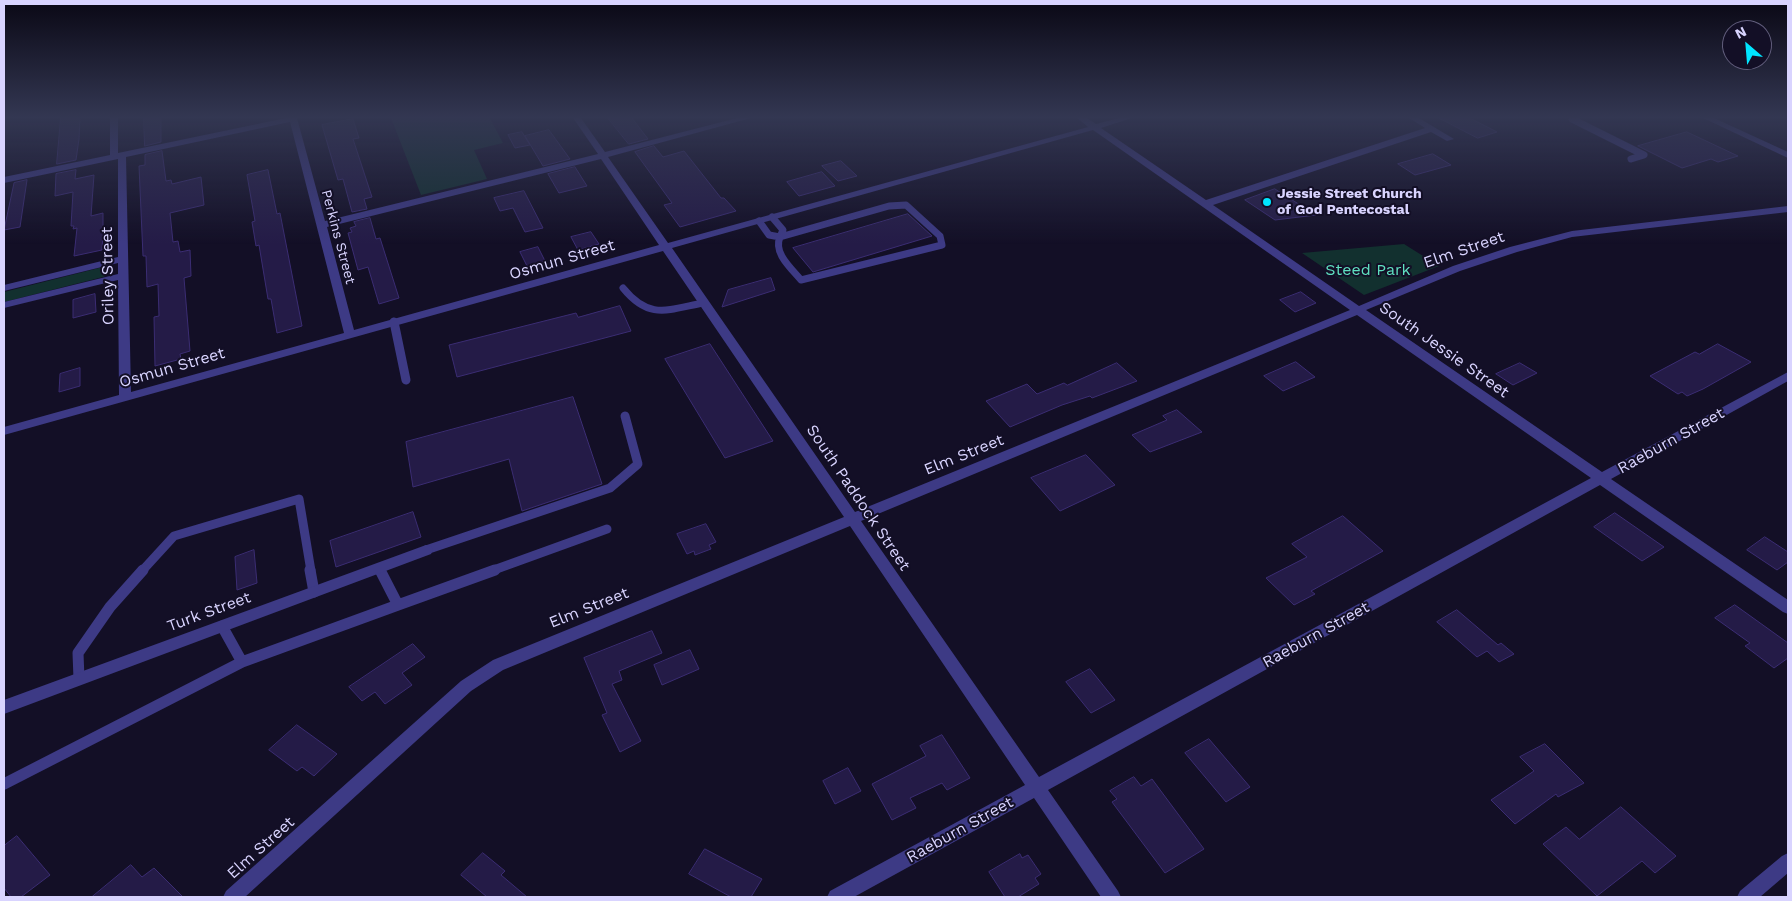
<!DOCTYPE html>
<html>
<head>
<meta charset="utf-8">
<style>
  body { margin:0 }
  #map { position:relative; width:1792px; height:901px; overflow:hidden; background:#130f26; font-family:"Work Sans",sans-serif }
  canvas { display:block }
  .frame { position:absolute; inset:0; border:5px solid #d9d4ff; pointer-events:none }
  .north { position:absolute; left:1722px; top:20px; width:50px; height:50px; box-sizing:border-box; background:#130f26; border:1px solid #625e7d; border-radius:50%; rotate:333deg; font-size:14px; font-weight:700; line-height:20px; text-align:center; color:#d9d4ff }
  .north::after { content:''; display:block; margin:auto; width:18px; height:22px; background:#00e5ff; clip-path:polygon(50% 0,100% 100%,50% 72%,0 100%) }
</style>
</head>
<body>
<div id="map">
<canvas width="1792" height="901"></canvas>
<div class="frame"></div>
<div class="north">N</div>
</div>
<script>
const g = document.querySelector('canvas').getContext('2d');
g.lineJoin = 'round';
function fillPath(path, color) {
  g.fillStyle = color;
  g.fill(path, 'evenodd');
}
function strokePath(path, color, width, dash) {
  g.strokeStyle = color;
  g.lineWidth = width;
  g.lineCap = dash ? 'butt' : 'round';
  g.setLineDash(dash || []);
  g.stroke(path);
}
function label(font, color, halo, rows, align = 'center') {
  g.font = font + ' "Work Sans",sans-serif';
  g.lineWidth = 4;
  g.setLineDash([]);
  g.textBaseline = 'middle';
  g.strokeStyle = halo;
  g.fillStyle = color;
  for (const [text, x, y, turn = 0] of rows) {
    g.save();
    g.translate(x, y);
    g.rotate((+turn || 0) * Math.PI / 180);
    g.textAlign = isNaN(turn) ? turn : align;
    if (halo) g.strokeText(text, 0, 0);
    g.fillText(text, 0, 0);
    g.restore();
  }
}
fillPath(new Path2D(`
  M391 118H490L503 143 474 150 487 179 421 195Z
  M1404 244 1439 266 1364 295 1302 253Z
  M103 267H110L114 269 110 274 103 277 4 302V292Z`), '#12302f');
const building = new Path2D(`
  M61 118H80L79 139 76 160 57 164Z
  M144 118H161V142L145 146Z
  M608 118H632L648 139 629 144Z
  M1439 118H1470L1497 132 1478 138Z
  M353 119 359 138 353 139 372 197 364 199 367 209 352 212 343 179 338 180 322 125Z
  M549 130 570 159 543 166 525 136Z
  M522 132 530 145 515 148 508 135Z
  M1687 132 1738 156 1718 162 1711 159 1682 168 1638 146Z
  M654 146 663 157 684 151 721 198H724L736 211 680 227 664 205 672 203 635 152Z
  M162 151 166 181 171 180 172 184 201 177 204 205 170 213 173 242 178 241 180 252 190 250 191 276 184 278 190 351 180 354 181 359 155 366 154 317 159 316 158 284 147 287 146 256H143L139 166 145 165V155Z
  M1433 154 1451 165 1415 175 1398 164Z
  M841 161 857 176 838 181 822 166Z
  M575 167 587 186 559 193 548 174Z
  M76 170 75 179 94 175 91 216 103 213V232L102 250 74 256 77 228 73 229 74 226H71L73 192 55 196 56 174Z
  M268 170 277 214 280 213 302 326 277 333 271 299H268L259 245 256 246 252 222 255 221 247 175Z
  M822 172 835 186 799 196 787 182Z
  M27 180 20 227 4 230 14 183Z
  M1275 189 1289 198 1316 215 1275 220 1245 200Z
  M524 191 543 228 525 232 513 208 500 211 494 198Z
  M908 214 932 236 813 272 793 248Z
  M370 218 376 239 380 238 399 298 379 304 368 267 358 270 348 233 352 232 350 228 356 226 354 222Z
  M591 232 599 244 578 250 571 237Z
  M538 247 545 261 527 266 520 252Z
  M771 278 775 290 722 307 728 290Z
  M1301 292 1316 303 1295 312 1280 300Z
  M95 294 96 312 73 318V300Z
  M620 306 631 331 457 377 449 345 576 313 578 317Z
  M710 344 773 441 725 458 665 359Z
  M1718 344 1751 362 1703 389 1687 396 1682 392 1678 394 1650 376 1695 352 1699 354Z
  M1296 362 1315 377 1283 391 1264 376Z
  M1117 363 1137 381 1092 398 1090 396 1062 405 1010 427 986 401 1027 384 1037 394 1064 383 1067 385Z
  M1520 363 1537 373 1513 385 1496 374Z
  M80 368V386L59 392 60 374Z
  M573 397 602 484 522 511 509 459 413 487 406 442Z
  M1177 410 1202 432 1150 452 1132 435 1167 420 1163 416Z
  M1086 455 1115 485 1060 511 1031 478Z
  M413 512 421 537 336 567 330 541Z
  M1615 513 1664 547 1642 561 1594 527Z
  M1343 516 1383 551 1311 591 1315 594 1294 605 1266 578 1307 557 1292 544Z
  M706 524 716 542 709 545 711 549 695 555 694 551 687 554 677 534Z
  M1765 537 1788 552V562L1777 570 1747 550Z
  M254 550 257 583 237 590 235 557Z
  M1735 605 1788 643V658L1774 668 1745 646 1750 643 1715 618Z
  M1457 610 1498 645 1501 643 1514 654 1499 662 1487 651 1477 657 1437 622Z
  M652 631 662 653 619 671 622 680 612 684 641 741 620 752 602 715 607 713 584 658Z
  M413 644 425 657 402 673 412 685 385 704 375 692 362 701 349 687Z
  M690 650 699 669 662 685 654 665Z
  M1090 669 1115 700 1091 713 1066 682Z
  M297 725 337 754 314 776 302 767 297 771 269 750Z
  M942 735 970 778 947 790 942 783 910 798 916 808 892 820 872 784 926 756 920 746Z
  M1209 739 1250 787 1226 802 1185 753Z
  M1545 744 1584 783 1558 797 1556 794 1515 824 1491 800 1534 771 1520 757Z
  M848 768 861 791 835 804 823 781Z
  M1134 777 1141 786 1152 779 1204 849 1165 873 1112 802 1117 799 1110 791Z
  M1621 807 1676 856 1655 873 1642 861 1597 896 1543 844 1566 827 1579 839Z
  M17 836 50 875 21 897H11L4 888V846Z
  M705 849 762 879 751 897H731L689 874Z
  M483 853 505 871 501 875 527 897H487L461 875Z
  M1020 854 1022 858 1028 855 1041 874 1035 878 1039 884 1018 897H1005L989 872Z
  M131 865 142 877 154 868 183 897H92Z`);
fillPath(building, '#241b47');
strokePath(building, '#3b2d73', 1);
strokePath(new Path2D(`
  M1577 118 1572 119 1644 155 1631 159
  M906 205 940 236 942 245 801 280C791 268 773 253 780 237L889 206Z
  M759 221 769 235 780 237 783 230 772 217
  M623 288C649 320 667 310 703 303`), '#3d3a85', 7);
strokePath(new Path2D(`
  M394 322 406 380
  M426 550 610 488 638 464 625 416
  M379 568 381 571
  M142 571 174 536 299 499 311 571
  M491 571 607 529`), '#3d3a85', 9);
strokePath(new Path2D(`
  M310 570 314 592
  M398 605 495 570
  M242 662 398 605 380 570
  M79 679 78 653 110 607 143 570
  M4 784 242 662 222 626`), '#3d3a85', 11);
fillPath(new Path2D(`
  M110 118H118V153L286 118H297L325 221 598 154 573 118H581L605 152 737 118H751L608 157 668 243 1088 127 1077 118H1087L1096 124 1119 118H1132L1101 128 1206 200 1425 128 1409 118H1419L1454 139 1447 141 1431 132 1213 205 1359 306 1453 266 1510 247 1572 231 1788 206V212L1572 237 1517 252 1460 271 1366 310 1602 472 1788 372V381L1611 479 1788 600V614L1783 612 1600 485 1048 790 1118 891 1121 897H1101L1034 798 854 897H827L830 891 1025 785 850 526 503 670 471 691 245 897H223L226 891 461 681 493 660 844 517 663 251 4 435V427L119 395 118 280 4 308V302L118 274V263L4 291V285L118 257V159L4 183V177L110 155ZM290 122 344 333 131 392 126 157ZM1093 130 1350 310 855 512 672 248ZM601 159 659 245 354 330 327 227ZM1357 315 1591 478 1039 777 861 521Z
  M1703 118H1714L1788 152V158Z
  M426 545 431 546 433 550 431 554 4 714V700Z
  M1788 853V873L1760 897H1737L1740 891 1782 856Z`), '#3d3a85');
const sky = g.createLinearGradient(0, 0, 0, 244);
sky.addColorStop(0, '#0a0815');
sky.addColorStop(0.48, '#333752');
sky.addColorStop(1, '#33375200');
g.fillStyle = sky;
g.fillRect(0, 0, 1792, 244);
for (const [x, y, r, color] of [
  [1267,202,5,"#00e5ff"]
]) {
  const dot = new Path2D();
  dot.arc(x, y, r, 0, 2 * Math.PI);
  g.fillStyle = color;
  g.fill(dot);
  strokePath(dot, '#130f26', 2);
}
label('bold 14px', '#d9d4ff', '#130f26', [
  ["Jessie Street Church",1277,194],
  ["of God Pentecostal",1277,210]
], 'left');
label('14px', '#d9d4ff', '#130f26', [
  ["Perkins Street",338,237,75]
]);
label('16px', '#d9d4ff', '#130f26', [
  ["Elm Street",1464,250,-19],
  ["Osmun Street",562,260,-16],
  ["Oriley Street",108,276,-91],
  ["South Jessie Street",1444,350,35],
  ["Osmun Street",172,368,-16],
  ["Raeburn Street",1671,441,-29],
  ["Elm Street",964,455,-22],
  ["South Paddock Street",858,498,56],
  ["Elm Street",589,608,-22],
  ["Turk Street",209,612,-20],
  ["Raeburn Street",1316,635,-29],
  ["Raeburn Street",960,830,-29],
  ["Elm Street",261,848,-42]
]);
label('16px', '#5fe0c0', '#130f26', [
  ["Steed Park",1368,270]
]);
</script>
</body>
</html>
